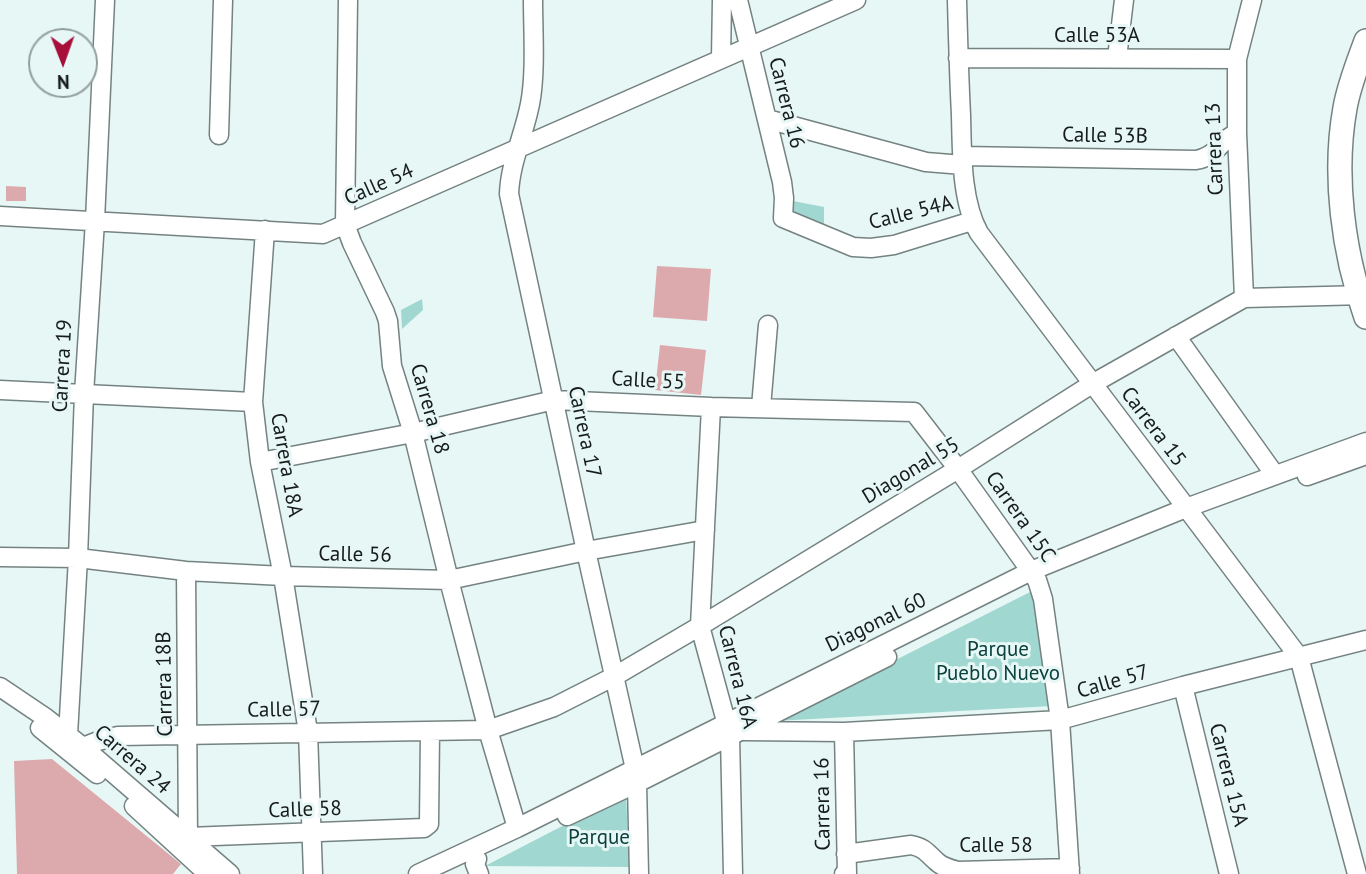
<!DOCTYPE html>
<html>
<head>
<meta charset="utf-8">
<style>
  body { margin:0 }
  #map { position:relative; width:1366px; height:874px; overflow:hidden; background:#e7f7f5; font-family:"PT Sans",sans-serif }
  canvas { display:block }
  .north { position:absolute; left:28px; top:28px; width:70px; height:70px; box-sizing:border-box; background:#e7f7f5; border:2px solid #939f9e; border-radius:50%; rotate:179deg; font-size:19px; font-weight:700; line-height:28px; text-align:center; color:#161c1b }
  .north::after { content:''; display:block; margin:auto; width:24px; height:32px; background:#a70f3a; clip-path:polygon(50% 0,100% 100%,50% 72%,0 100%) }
</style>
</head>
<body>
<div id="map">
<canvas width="1366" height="874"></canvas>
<div class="north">N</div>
</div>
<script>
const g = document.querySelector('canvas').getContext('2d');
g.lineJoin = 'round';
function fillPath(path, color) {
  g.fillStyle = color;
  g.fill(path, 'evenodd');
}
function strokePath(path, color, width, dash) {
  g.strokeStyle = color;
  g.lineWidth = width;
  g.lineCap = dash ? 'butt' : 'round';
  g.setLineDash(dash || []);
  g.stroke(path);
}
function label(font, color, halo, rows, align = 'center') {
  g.font = font + ' "PT Sans",sans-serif';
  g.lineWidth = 6;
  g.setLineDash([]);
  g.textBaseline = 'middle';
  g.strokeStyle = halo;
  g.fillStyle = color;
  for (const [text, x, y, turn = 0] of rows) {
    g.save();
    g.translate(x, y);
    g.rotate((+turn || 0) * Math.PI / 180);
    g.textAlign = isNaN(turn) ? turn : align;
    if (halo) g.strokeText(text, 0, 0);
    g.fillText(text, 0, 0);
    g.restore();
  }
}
fillPath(new Path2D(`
  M788 200 824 207V225L786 215Z
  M422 299 423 310 402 329 401 310Z
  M1034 590 1052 706 775 721Z
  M626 793 629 867 485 866Z`), '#a0d8d1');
fillPath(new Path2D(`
  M6 186 26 187V201H6Z
  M657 266 711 269 707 321 653 317Z
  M660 345 706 350 701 395 655 390Z
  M52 759 181 864 173 874H17L14 761Z`), '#dcaaad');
const minor = new Path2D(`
  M348 0 345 224 352 243 385 312 388 321 392 366 413 433 449 580 488 730 517 828
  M533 0C533 32 536 73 530 104 524 135 510 163 509 194L586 551 635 769 637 783 639 874
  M738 0 782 182 784 198 783 218 853 247 871 248 894 245 972 221
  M957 0C958 38 959 77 961 115 962 152 961 201 979 233L1299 657 1357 874
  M958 58 1237 59
  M1117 58 1124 0
  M721 59 722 0
  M767 119 904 156 926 162 963 165
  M219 135 223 0
  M962 156 1196 160C1218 156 1218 141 1237 133
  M0 216 323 234 856 0
  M265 230 253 402 260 462 283 576 308 732 313 874
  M1244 298 1237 133V59L1252 0
  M1176 336 1275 475
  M0 390 253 402
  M711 407 700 626 730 736 733 874
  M761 407 768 325
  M260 462 413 433 554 400 711 407 914 412 958 469 1037 580 1043 599 1060 720 1070 874
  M1307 476 1366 455
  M0 557 78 558 186 571 283 576 449 580 586 551 705 530
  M186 571 188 837 424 828 429 824 430 732
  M1183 686 1229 874
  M0 687 46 718 83 747 230 874
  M40 728 97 774
  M744 731 844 732 1060 720 1183 686 1366 640
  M68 735 78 558 84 394 95 221 105 0
  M83 747 98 741 118 736 488 730 554 707 615 676 700 626 958 469 1092 384 1244 298 1366 295
  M134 806 208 874
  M567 816 637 783 887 657
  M846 854 911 845C925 848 926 852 936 861 942 867 950 869 958 871L1070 868
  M477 859 475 864 479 874
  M418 874 517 828 1031 571 1186 508 1366 442
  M844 874H847L844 732`);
const major = new Path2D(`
  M1366 41C1358 63 1349 85 1345 108 1333 175 1343 253 1366 317`);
strokePath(minor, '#748381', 21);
strokePath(major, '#748381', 26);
strokePath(minor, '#fff', 18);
strokePath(major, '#fff', 23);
label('21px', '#161c1b', '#e7f7f5', [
  ["Calle 53A",1097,36],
  ["Carrera 16",786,103,76],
  ["Calle 53B",1105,136,1],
  ["Carrera 13",1215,149,-92],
  ["Calle 54",379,185,-24],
  ["Calle 54A",911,213,-14],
  ["Carrera 19",63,366,-87],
  ["Calle 55",648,381,3],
  ["Carrera 18",429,409,74],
  ["Carrera 15",1153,427,53],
  ["Carrera 17",584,432,78],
  ["Carrera 18A",286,465,80],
  ["Diagonal 55",911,471,-31],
  ["Carrera 15C",1020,517,55],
  ["Calle 56",355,555,1],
  ["Diagonal 60",876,623,-26],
  ["Carrera 16A",737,677,76],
  ["Calle 57",1113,682,-16],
  ["Carrera 18B",165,684,-91],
  ["Calle 57",284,710,-1],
  ["Carrera 24",132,760,41],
  ["Carrera 15A",1228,775,76],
  ["Carrera 16",823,804,-91],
  ["Calle 58",305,810,-2],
  ["Calle 58",996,846]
]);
label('21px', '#0b413d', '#e7f7f5', [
  ["Parque",998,650],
  ["Pueblo Nuevo",998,674],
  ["Parque",599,838]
]);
</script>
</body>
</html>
